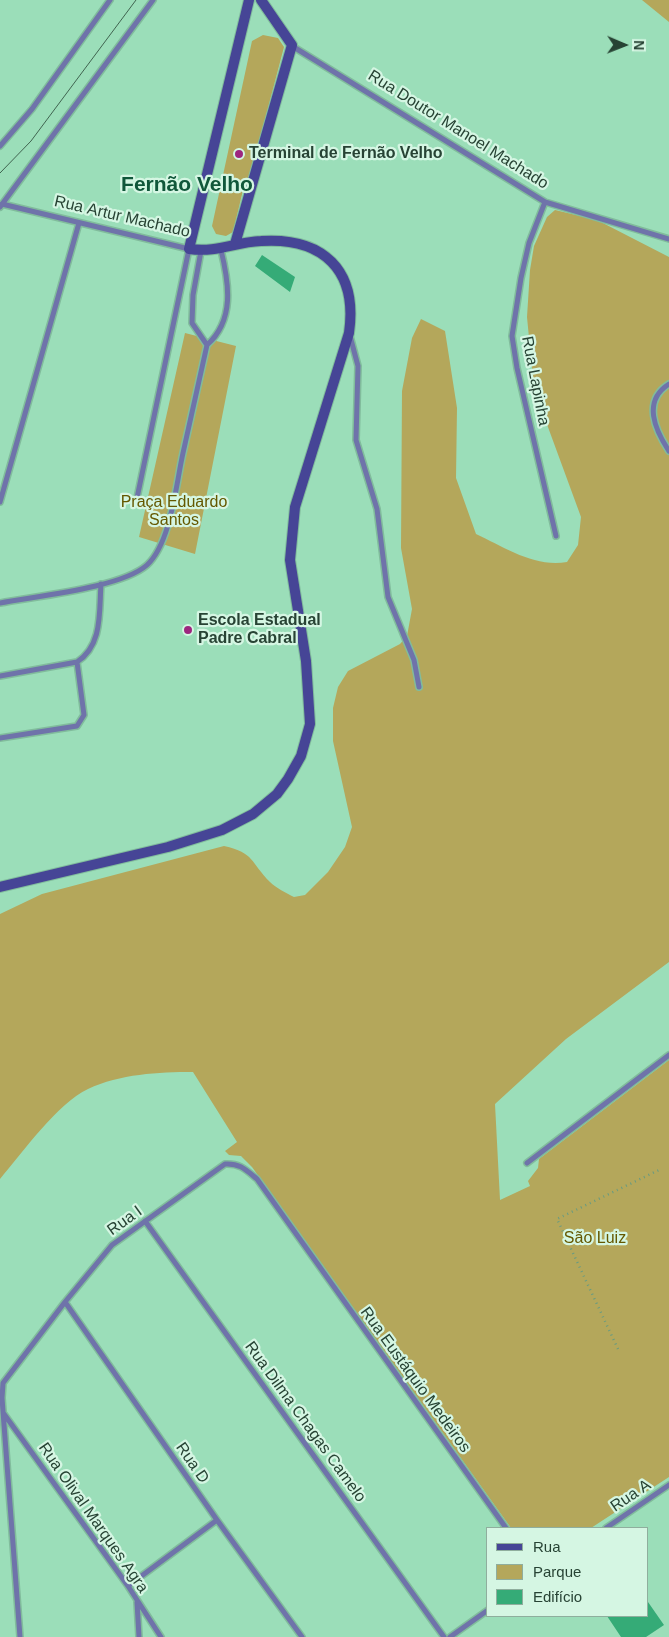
<!DOCTYPE html>
<html>
<head>
<meta charset="utf-8">
<style>
  body { margin:0 }
  #map { position:relative; width:669px; height:1637px; overflow:hidden; background:#9bdeb9; font-family:Helvetica,sans-serif }
  canvas { display:block }
  .legend { position:absolute; left:486px; top:1527px; width:162px; height:90px; box-sizing:border-box; background:#d5f6e3; border:1px solid #8fae9d; margin:0; padding:6px 9px; list-style:none; font-size:15px; color:#274334 }
  .legend li { display:flex; align-items:center; gap:10px; height:25px }
  .legend b { width:25px; border:1px solid #8fae9d }
  .north { position:absolute; left:599px; top:20px; width:50px; height:50px; -webkit-text-stroke:4px #d5f6e3; paint-order:stroke; rotate:91deg; font-size:14px; font-weight:700; line-height:20px; text-align:center; color:#274334 }
  .north::after { content:''; display:block; margin:auto; width:18px; height:22px; background:#274334; clip-path:polygon(50% 0,100% 100%,50% 72%,0 100%) }
</style>
</head>
<body>
<div id="map">
<canvas width="669" height="1637"></canvas>
<ul class="legend">
<li><b style="height:6px;background:#464596"></b>Rua</li>
<li><b style="height:14px;background:#b4a75b"></b>Parque</li>
<li><b style="height:14px;background:#35ab77"></b>Edifício</li>
</ul>
<div class="north">N</div>
</div>
<script>
const g = document.querySelector('canvas').getContext('2d');
g.lineJoin = 'round';
function fillPath(path, color) {
  g.fillStyle = color;
  g.fill(path, 'evenodd');
}
function strokePath(path, color, width, dash) {
  g.strokeStyle = color;
  g.lineWidth = width;
  g.lineCap = dash ? 'butt' : 'round';
  g.setLineDash(dash || []);
  g.stroke(path);
}
function label(font, color, halo, rows, align = 'center') {
  g.font = font + ' Helvetica,sans-serif';
  g.lineWidth = 4.5;
  g.setLineDash([]);
  g.textBaseline = 'middle';
  g.strokeStyle = halo;
  g.fillStyle = color;
  for (const [text, x, y, turn = 0] of rows) {
    g.save();
    g.translate(x, y);
    g.rotate((+turn || 0) * Math.PI / 180);
    g.textAlign = isNaN(turn) ? turn : align;
    if (halo) g.strokeText(text, 0, 0);
    g.fillText(text, 0, 0);
    g.restore();
  }
}
fillPath(new Path2D(`
  M642 0H669V22Z
  M263 35 278 38 284 47 248 184 244 186 233 232 226 236 216 234 212 226 252 41Z
  M555 210 597 220 669 257V962L566 1039 495 1104 500 1200 530 1186 528 1181 538 1168 539 1159 669 1060V1477L591 1528H511L252 1167 241 1156 229 1155 225 1151 237 1142 193 1072C158 1072 120 1074 88 1089 58 1103 22 1153 0 1179V914L42 894 224 846C255 853 250 862 270 882 276 888 286 893 294 897L305 895 328 872 345 847 352 827 333 741V708L338 687 348 671 400 644 407 636 412 609 401 548 402 391 412 338 421 319 445 331 457 408 456 478 476 534C504 547 535 568 567 562L578 545 581 517 534 389 527 317 530 270 534 246 547 217Z
  M185 333 236 346 195 554 139 537Z`), '#b4a75b');
fillPath(new Path2D(`
  M262 255 295 277 290 292 255 266Z
  M648 1602 664 1625 646 1637H621L607 1616H648Z`), '#35ab77');
const street = new Path2D(`
  M292 46 545 202 669 239
  M0 146 32 109 110 0
  M545 202 529 243 521 278 512 336 517 368 556 536
  M2 204 189 249 137 498
  M0 207 153 0
  M201 251 193 295 192 323 207 345
  M350 336 358 366 356 440 377 509 388 597 414 660 419 687
  M669 384C642 401 655 430 669 451
  M0 502 79 223
  M0 603C36 596 121 588 147 565 171 543 176 484 183 453 191 417 199 381 207 345 235 320 229 283 221 250
  M0 676 77 662C103 645 99 612 101 584
  M0 738 77 726 84 715 77 662
  M527 1163 669 1055
  M145 1221 444 1637
  M65 1302 217 1520 302 1637
  M4 1414 128 1586 161 1637
  M606 1528 669 1485
  M128 1586 217 1520
  M137 1602 139 1637
  M20 1637 2 1398 3 1383 65 1302 112 1245 225 1164C240 1163 246 1170 257 1179L506 1528
  M450 1637 488 1610`);
const secondary = new Path2D(`
  M235 244 292 45 261 0
  M0 887 168 847 222 830 253 814 277 794 288 779 301 756 310 724 306 661 290 560 295 507 349 333C358 270 323 237 261 241 234 242 218 253 189 249L249 0`);
strokePath(street, '#81bc9c', 8);
strokePath(secondary, '#81bc9c', 12);
strokePath(new Path2D(`
  M618 1349 557 1219 659 1170`), '#699b80', 2.5, [1, 4]);
strokePath(street, '#6f73aa', 5);
strokePath(secondary, '#464596', 10);
strokePath(new Path2D(`
  M0 173 31 141 136 0`), '#406450', 1);
for (const [x, y, r, color] of [
  [239,154,5,"#9d267f"],
  [188,630,5,"#9d267f"]
]) {
  const dot = new Path2D();
  dot.arc(x, y, r, 0, 2 * Math.PI);
  g.fillStyle = color;
  g.fill(dot);
  strokePath(dot, '#d5f6e3', 2);
}
label('16px', '#274334', '#d5f6e3', [
  ["Rua Doutor Manoel Machado",458,130,32],
  ["Rua Artur Machado",122,217,13],
  ["Rua Lapinha",535,381,79],
  ["Rua I",125,1221,-36],
  ["Rua Eustáquio Medeiros",415,1380,54],
  ["Rua Dilma Chagas Camelo",305,1422,54],
  ["Rua D",192,1463,55],
  ["Rua A",631,1496,-34],
  ["Rua Olival Marques Agra",93,1518,55]
]);
label('bold 16px', '#274334', '#d5f6e3', [
  ["Terminal de Fernão Velho",249,154],
  ["Escola Estadual",198,621],
  ["Padre Cabral",198,639]
], 'left');
label('16px', '#645800', '#d5f6e3', [
  ["Praça Eduardo",174,503],
  ["Santos",174,521],
  ["São Luiz",595,1239]
]);
label('bold 21px', '#10573a', '#d5f6e3', [
  ["Fernão Velho",187,185]
]);
</script>
</body>
</html>
